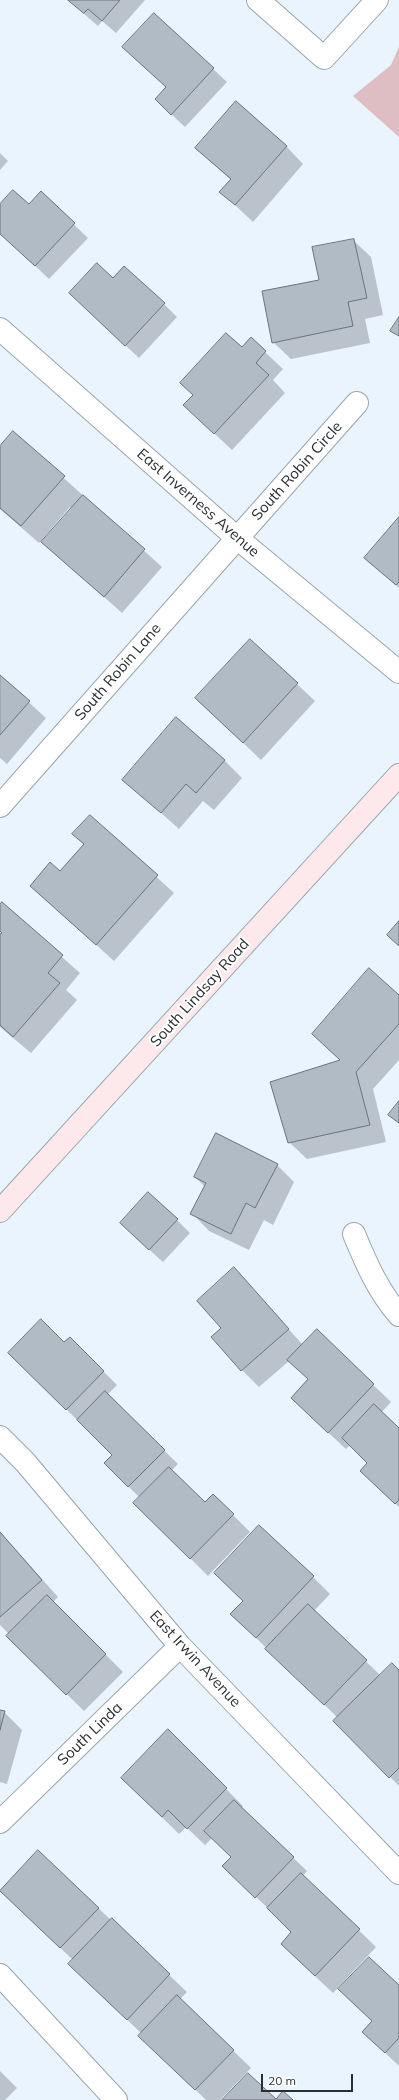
<!DOCTYPE html>
<html>
<head>
<meta charset="utf-8">
<style>
  body { margin:0 }
  #map { position:relative; width:399px; height:2100px; overflow:hidden; background:#e9f4fe; font-family:Mulish,sans-serif }
  canvas { display:block }
  .scale { position:absolute; left:261px; top:2074px; width:92px; height:18px; box-sizing:border-box; border:2px solid #2a2e32; border-top:0; padding-left:5px; font-size:12px; line-height:14px; white-space:nowrap; color:#2a2e32; -webkit-text-stroke:3px #fff; paint-order:stroke }
</style>
</head>
<body>
<div id="map">
<canvas width="399" height="2100"></canvas>
<div class="scale">20 m</div>
</div>
<script>
const g = document.querySelector('canvas').getContext('2d');
g.lineJoin = 'round';
function fillPath(path, color) {
  g.fillStyle = color;
  g.fill(path, 'evenodd');
}
function strokePath(path, color, width, dash) {
  g.strokeStyle = color;
  g.lineWidth = width;
  g.lineCap = dash ? 'butt' : 'round';
  g.setLineDash(dash || []);
  g.stroke(path);
}
function label(font, color, halo, rows, align = 'center') {
  g.font = font + ' Mulish,sans-serif';
  g.lineWidth = 4;
  g.setLineDash([]);
  g.textBaseline = 'middle';
  g.strokeStyle = halo;
  g.fillStyle = color;
  for (const [text, x, y, turn = 0] of rows) {
    g.save();
    g.translate(x, y);
    g.rotate((+turn || 0) * Math.PI / 180);
    g.textAlign = isNaN(turn) ? turn : align;
    if (halo) g.strokeText(text, 0, 0);
    g.fillText(text, 0, 0);
    g.restore();
  }
}
fillPath(new Path2D(`
  M399 47V137L353 96 391 65Z`), '#dfbec3');
fillPath(new Path2D(`
  M68 0H145L116 33 102 21 98 26Z
  M154 14 227 82 185 127 170 113 167 88Z
  M286 146 303 164 253 222 221 192 231 180 196 148Z
  M0 153 8 161 0 170Z
  M41 193 88 238 49 279 0 233V205H29Z
  M353 240 371 257 383 315 365 319 370 343 291 359 273 342Z
  M113 279 164 304 177 317 139 358 83 306Z
  M251 339 283 369 273 380 285 393 232 450 202 422 242 349Z
  M13 432 162 567 122 613 43 542 72 509 70 507 39 543 0 509V447Z
  M399 518V588L365 558Z
  M250 640 315 701 261 760 196 698Z
  M0 676 46 718 7 764 0 758Z
  M224 760 242 778 214 810 203 801 179 829 124 780Z
  M90 816 174 893 114 961 31 886 60 873 84 845 74 834Z
  M2 904 80 973 66 990 77 1000 31 1053 0 1027V936L2 934 0 932V906Z
  M399 996V1060L373 1089 386 1142 307 1159 289 1142 341 1061Z
  M277 1165 294 1182 273 1225 264 1220 249 1250 209 1231 192 1213 205 1187 195 1177Z
  M177 1220 190 1233 163 1262 134 1236Z
  M234 1269 303 1345 317 1331 391 1402 381 1413 399 1430V1507L379 1488 369 1463 350 1445 346 1449 309 1415V1380L289 1361 259 1387 242 1370 222 1328Z
  M70 1338 117 1385 107 1395 178 1464 172 1470 205 1503 233 1515 250 1532 208 1576 135 1503 140 1498 105 1463 113 1455 22 1366 64 1344Z
  M0 1532 58 1597 53 1602 123 1672 84 1711 8 1636 9 1634 0 1625Z
  M313 1577 330 1594 314 1611 381 1676 399 1671V1786L335 1721 338 1718 249 1631Z
  M0 1711 4 1712 22 1730 7 1784 0 1782Z
  M168 1731 243 1806 241 1808 307 1871 303 1876 376 1947 333 1993 299 1961 293 1932 237 1879 232 1857 212 1838 205 1845 186 1827 179 1834 139 1795Z
  M38 1851 187 1992 180 1999 251 2068 220 2100H206L157 2053 142 2034 87 1981 73 1960 0 1890Z
  M399 1987V2066L363 2032Z
  M0 2071 17 2088 5 2100H0Z`), '#0003');
const building = new Path2D(`
  M68 0H120L102 21 88 9 84 13Z
  M154 13 214 68 171 115 155 99 166 87 122 47Z
  M236 101 287 146 235 205 219 192 231 179 195 148Z
  M13 190 29 204 41 191 75 223 35 266 0 234V204Z
  M354 239 367 298 348 302 353 326 272 343 262 291 319 280 312 247Z
  M97 263 113 278 124 266 165 303 125 346 69 293Z
  M399 317V336L390 331Z
  M226 333 242 347 251 337 266 351 256 363 269 375 214 434 183 405 193 395 180 383Z
  M13 431 65 476 21 526 0 508V446Z
  M83 495 145 549 104 597 41 542Z
  M399 517V582L396 585 364 558Z
  M250 639 298 683 243 743 195 698Z
  M0 675 30 701 0 735Z
  M176 717 225 760 196 793 186 784 161 813 122 780Z
  M90 815 158 875 96 945 30 886 50 862 60 871 84 844 72 834Z
  M2 902 63 955 48 973 60 983 13 1037 0 1025V934L2 933 0 931V905Z
  M399 921V946L387 935Z
  M369 968 399 995V1024L356 1072 370 1125 288 1143 270 1082 340 1060 312 1034Z
  M399 1101V1123L388 1115Z
  M216 1133 278 1164 255 1208 246 1203 231 1234 190 1214 206 1183 194 1177Z
  M148 1192 178 1219 149 1250 120 1223Z
  M234 1267 289 1329 241 1371 211 1337 221 1328 197 1301Z
  M41 1319 64 1342 70 1337 104 1371 66 1410 8 1353Z
  M317 1329 374 1384 328 1433 291 1398 308 1379 287 1360Z
  M105 1391 165 1450 128 1487 104 1463 112 1455 77 1420Z
  M374 1404 399 1428V1500L395 1504 360 1471 367 1463 342 1438Z
  M169 1467 205 1502 213 1494 234 1514 190 1559 133 1503Z
  M259 1525 314 1576 256 1638 230 1614 243 1601 214 1573Z
  M0 1532 42 1580 0 1617Z
  M47 1595 106 1654 66 1695 6 1636Z
  M308 1604 367 1660 324 1705 265 1649Z
  M392 1663 399 1670V1768L389 1778 333 1721Z
  M0 1710 5 1711 0 1730Z
  M168 1729 227 1788 187 1829 168 1810 162 1817 121 1778Z
  M234 1800 294 1857 255 1898 222 1866 231 1857 204 1831Z
  M38 1850 99 1908 60 1948 0 1891Z
  M301 1873 360 1929 315 1976 281 1944 291 1932 267 1908Z
  M112 1918 170 1974 127 2020 68 1964Z
  M369 1957 399 1985V2038L385 2053 362 2032 372 2021 338 1989Z
  M177 1995 234 2050 195 2090 138 2036Z
  M248 2073 276 2099 283 2091 293 2100H222Z`);
fillPath(building, '#b1bbc5');
strokePath(building, '#6a737c', 1);
const minor = new Path2D(`
  M258 0 324 58 377 0
  M0 329 237 538 399 672
  M0 806 357 403
  M354 1234C366 1263 378 1291 399 1315
  M0 1437 25 1462 180 1646 399 1873
  M0 1822 180 1646
  M0 1975 116 2100`);
const secondary = new Path2D(`
  M0 1211 399 775`);
strokePath(minor, '#9aa4ad', 24);
strokePath(secondary, '#9aa4ad', 24);
strokePath(minor, '#fff', 22);
strokePath(secondary, '#fde9ec', 22);
label('15px', '#2a2e32', '#fff', [
  ["South Robin Circle",297,471,-48],
  ["East Inverness Avenue",198,503,41],
  ["South Robin Lane",118,672,-49],
  ["South Lindsay Road",200,993,-48],
  ["East Irwin Avenue",195,1659,47],
  ["South Linda",90,1734,-44]
]);
</script>
</body>
</html>
